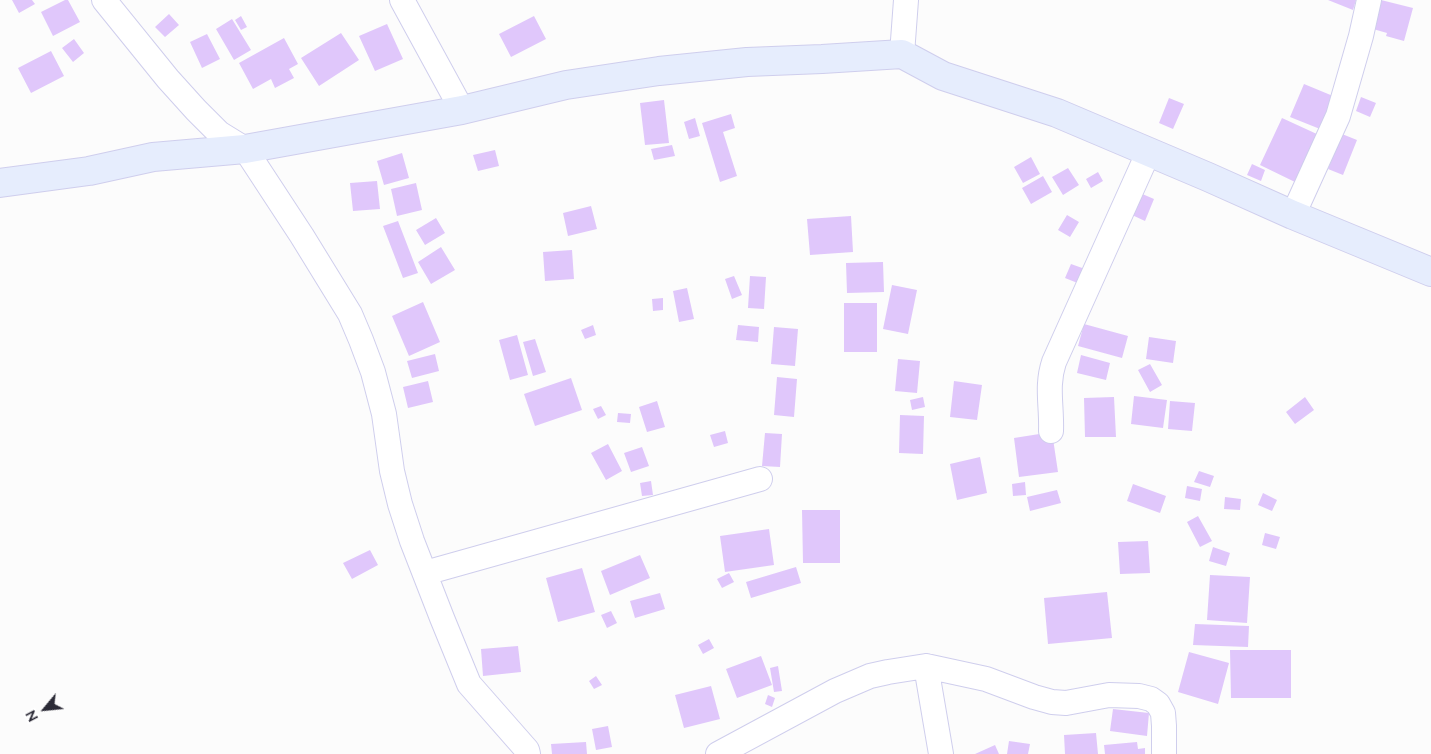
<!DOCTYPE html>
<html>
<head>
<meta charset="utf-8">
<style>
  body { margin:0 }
  #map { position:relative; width:1431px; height:754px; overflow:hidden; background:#fcfcfc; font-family:Mulish,sans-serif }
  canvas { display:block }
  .north { position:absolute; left:20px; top:684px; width:50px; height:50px; -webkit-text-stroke:4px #fff; paint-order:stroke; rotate:242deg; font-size:14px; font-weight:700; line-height:20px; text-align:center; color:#2b2a36 }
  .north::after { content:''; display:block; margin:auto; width:18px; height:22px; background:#2b2a36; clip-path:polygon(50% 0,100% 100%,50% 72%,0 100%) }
</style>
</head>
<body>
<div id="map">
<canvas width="1431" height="754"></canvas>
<div class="north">N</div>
</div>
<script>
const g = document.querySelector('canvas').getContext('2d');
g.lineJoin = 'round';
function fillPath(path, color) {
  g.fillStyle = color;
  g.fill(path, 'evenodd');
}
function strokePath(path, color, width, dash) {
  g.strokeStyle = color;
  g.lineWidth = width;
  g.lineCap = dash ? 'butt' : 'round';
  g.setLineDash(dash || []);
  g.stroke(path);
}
fillPath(new Path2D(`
  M12 0H32L35 4 19 13Z
  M65 0H68L80 22 53 36 41 12Z
  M1328 0H1356L1353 10Z
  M1381 0 1413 8 1404 41 1386 36 1387 33 1373 29Z
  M169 14 179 25 165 37 155 27Z
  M241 16 247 27 241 30 235 20Z
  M534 16 546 39 511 57 499 34Z
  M232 19 251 50 234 60 216 29Z
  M387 24 403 59 375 71 359 36Z
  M341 33 359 60 319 86 301 58Z
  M207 34 220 59 202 68 190 42Z
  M284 38 298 64 289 69 294 78 275 88 271 79 253 89 239 63Z
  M74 39 84 53 73 62 62 48Z
  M51 51 64 76 31 93 18 68Z
  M1304 84 1333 96 1320 129 1290 117Z
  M1361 97 1376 103 1370 117 1356 111Z
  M1169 98 1184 104 1173 129 1159 123Z
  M664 100 669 143 645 145 640 103Z
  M731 114 735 128 723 132 737 176 720 182 702 123Z
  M695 118 700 136 689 139 684 122Z
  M1282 118 1319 135 1297 183 1260 165Z
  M1342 134 1357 140 1343 175 1328 169Z
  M672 145 675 156 654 160 651 149Z
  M495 150 499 166 478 171 473 155Z
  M402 153 409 178 384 185 377 161Z
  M1031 157 1040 174 1023 183 1014 167Z
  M1252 164 1265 170 1261 181 1247 175Z
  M1068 168 1079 185 1063 195 1052 177Z
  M1098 172 1103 181 1091 188 1086 179Z
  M1043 176 1052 192 1031 204 1022 188Z
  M377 181 380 209 353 211 350 183Z
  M416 183 422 210 397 216 391 189Z
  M1140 193 1154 199 1145 221 1132 215Z
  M591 206 597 229 568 236 563 213Z
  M1067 215 1079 222 1070 237 1058 230Z
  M851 216 853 252 810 255 807 219Z
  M436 218 445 233 425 245 416 230Z
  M398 221 418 273 403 278 383 226Z
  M441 247 455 270 431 284 418 262Z
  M572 250 574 279 545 281 543 252Z
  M883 262 884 292 847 293 846 263Z
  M1071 264 1085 269 1080 284 1065 278Z
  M734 276 742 295 732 299 725 279Z
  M750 276 766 277 764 309 748 308Z
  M892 285 917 290 908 334 883 329Z
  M687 288 694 319 679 322 673 291Z
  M663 298V310L653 311 652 299Z
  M423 302 440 342 409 356 392 316Z
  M844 303H877V352H844Z
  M1084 324 1128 336 1122 358 1078 346Z
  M593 325 596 335 585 339 581 330Z
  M738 325 759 327 758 342 736 340Z
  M774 327 798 329 795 366 771 364Z
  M517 335 528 375 510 380 499 340Z
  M1149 337 1176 341 1173 363 1146 359Z
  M535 339 546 372 533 376 523 342Z
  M435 354 439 371 412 378 407 361Z
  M1081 355 1110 363 1106 380 1077 373Z
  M898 359 920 361 917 393 895 391Z
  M1150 364 1162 385 1150 392 1138 370Z
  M777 377 797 379 794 417 774 415Z
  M571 378 582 410 535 426 524 394Z
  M428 381 433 402 408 408 403 387Z
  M954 381 982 385 977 420 950 417Z
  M1134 396 1167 400 1163 428 1131 424Z
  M923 397 925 407 912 410 910 400Z
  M1114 397 1116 437H1085L1084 398Z
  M1305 397 1314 410 1295 424 1286 412Z
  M657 401 665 427 647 432 639 407Z
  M1170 401 1195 403 1192 431 1168 429Z
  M601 406 606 415 598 419 593 409Z
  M618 413 631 414 630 423 617 422Z
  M900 415 924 416 923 454 899 453Z
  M725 431 728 443 714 447 710 435Z
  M1052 432 1058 472 1019 477 1014 438Z
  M765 433 782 434 780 467 762 466Z
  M608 444 622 471 606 480 591 453Z
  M642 447 649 466 631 472 624 453Z
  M980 457 987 493 957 500 950 464Z
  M1199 471 1214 476 1210 487 1194 482Z
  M651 481 653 495 642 496 640 483Z
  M1025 482 1026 495 1013 496 1012 484Z
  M1133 484 1166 496 1160 513 1127 501Z
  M1187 486 1202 489 1200 501 1185 498Z
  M1057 490 1061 503 1030 511 1027 497Z
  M1263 493 1277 500 1272 511 1258 505Z
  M1225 497 1241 499 1240 510 1224 509Z
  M802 510H840V563H803Z
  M1198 516 1212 541 1200 547 1187 522Z
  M769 529 774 565 725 572 720 536Z
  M1265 533 1280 537 1276 549 1262 545Z
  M1148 541 1150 573 1120 574 1118 542Z
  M1213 547 1230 553 1226 566 1209 561Z
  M370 550 378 565 352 579 343 563Z
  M640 555 650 578 610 595 601 571Z
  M796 567 801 583 751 598 746 582Z
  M582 568 595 612 558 622 546 578Z
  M729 573 734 582 722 588 717 579Z
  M1210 575 1250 577 1247 623 1207 620Z
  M1107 592 1112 638 1048 644 1044 598Z
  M660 593 665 609 635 618 630 601Z
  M611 611 617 623 607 628 601 615Z
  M1195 624 1249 626 1248 647 1193 645Z
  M709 639 714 648 703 654 698 645Z
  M518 646 521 672 483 676 481 649Z
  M1230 650H1291V698H1231Z
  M1189 652 1229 663 1218 704 1178 692Z
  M761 656 772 685 737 698 726 669Z
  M778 666 782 691 774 692 770 668Z
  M596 676 602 685 594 689 589 681Z
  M711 686 720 719 684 728 675 695Z
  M768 695 775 698 772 707 765 704Z
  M1113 709 1149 713 1147 736 1110 731Z
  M608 726 612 747 596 750 592 729Z
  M1096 733 1098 754H1065L1064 735Z
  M1009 741 1030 744 1028 754H1007Z
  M586 742 587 754H552L551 744Z
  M1137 742 1138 749 1145 748V754H1105L1104 745Z
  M995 745 999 754H975Z`), '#e0c7fb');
const street = new Path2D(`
  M104 0 168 79 196 110 219 133 245 149 302 236 350 314 361 340 373 372 384 414 392 471 400 504 412 541 442 618 469 684 527 750 528 754
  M402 0 462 110
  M902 54 906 0
  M1293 215 1338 116 1361 36 1369 0
  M1051 431C1052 406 1046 386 1054 362L1149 151
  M425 573 760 479
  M926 666 941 754
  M718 754 835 691 870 676 888 672 926 666 986 679 1034 697 1052 702 1066 703 1109 695 1139 696 1151 699 1158 704 1163 713 1164 726V754`);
const secondary = new Path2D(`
  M0 183 89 171 153 157 245 149 462 110 566 85 659 71 747 62 822 59 902 54 943 76 1057 113 1208 177 1293 215 1431 272`);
strokePath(street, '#cfceed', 26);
strokePath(secondary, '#cfceed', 30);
strokePath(street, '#fff', 24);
strokePath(secondary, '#e6edfd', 28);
</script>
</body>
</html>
